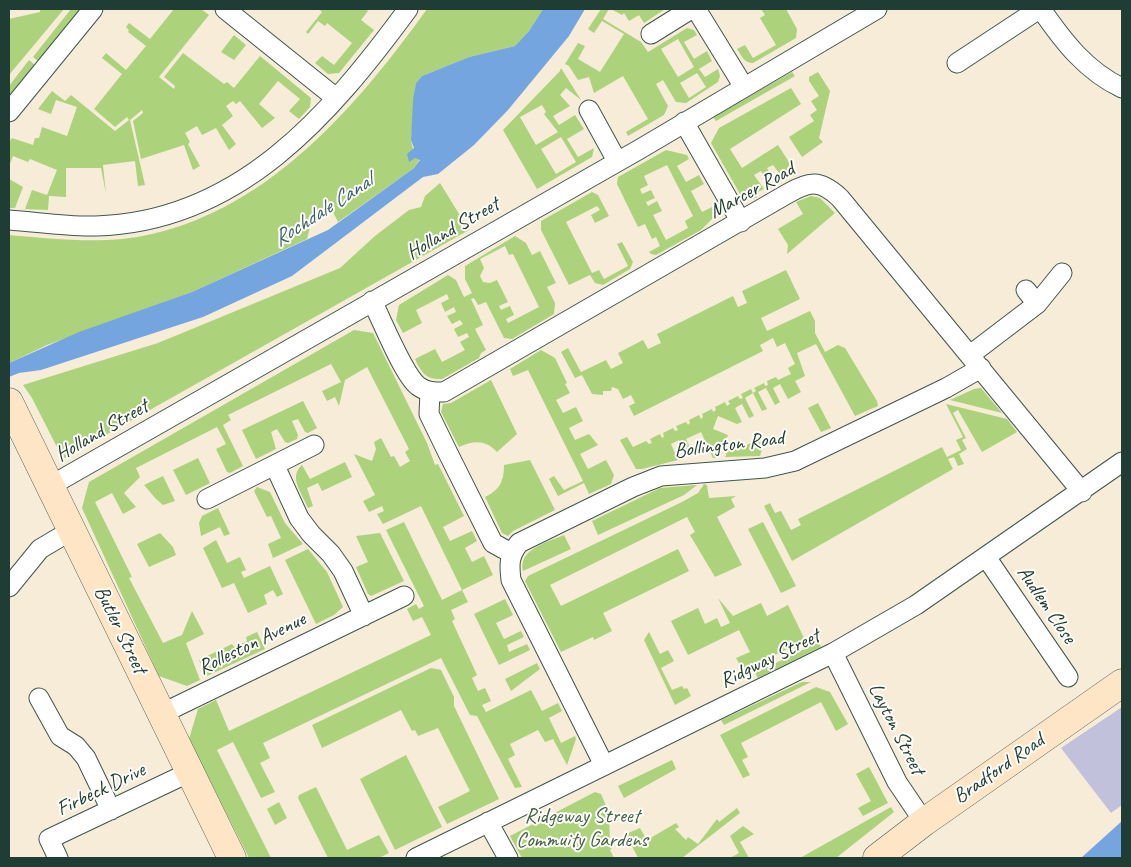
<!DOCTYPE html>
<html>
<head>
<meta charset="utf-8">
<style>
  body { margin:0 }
  #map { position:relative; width:1131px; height:867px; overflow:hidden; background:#f6ecd8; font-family:Caveat,sans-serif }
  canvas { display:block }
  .frame { position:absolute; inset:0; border:10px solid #1f3d34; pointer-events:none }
</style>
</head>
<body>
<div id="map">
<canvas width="1131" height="867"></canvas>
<div class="frame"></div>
</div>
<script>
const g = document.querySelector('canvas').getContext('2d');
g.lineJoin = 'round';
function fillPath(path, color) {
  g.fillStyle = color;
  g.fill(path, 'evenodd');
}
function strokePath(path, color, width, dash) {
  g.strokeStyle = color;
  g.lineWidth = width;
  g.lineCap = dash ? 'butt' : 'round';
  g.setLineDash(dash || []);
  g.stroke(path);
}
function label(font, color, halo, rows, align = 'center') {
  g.font = font + ' Caveat,sans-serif';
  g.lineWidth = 4;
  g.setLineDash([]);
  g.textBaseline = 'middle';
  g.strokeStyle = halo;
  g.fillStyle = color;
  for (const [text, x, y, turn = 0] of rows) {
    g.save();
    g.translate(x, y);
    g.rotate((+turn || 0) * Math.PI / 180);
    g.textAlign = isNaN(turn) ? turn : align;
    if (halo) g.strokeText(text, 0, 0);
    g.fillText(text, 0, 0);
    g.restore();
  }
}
fillPath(new Path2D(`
  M1122 707V805L1111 813 1061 748Z`), '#c2c1dc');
fillPath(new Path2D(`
  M40 9H64L9 75V19L40 12Z
  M71 9H80L38 61 33 57Z
  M174 9H201L209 15 159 77 174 89 175 86 164 77 183 53 224 84 227 82 234 88 260 56 311 98 310 107 299 119 289 111 300 99 278 81 259 104 275 118 262 128 240 101 236 104 233 101 226 106 233 116 222 125 236 144 229 150 216 128 202 135 197 126 185 133 190 142 188 144 200 166 193 170 184 145 141 159 133 121 143 113 142 110 130 120 145 185 138 186 135 161 103 165 106 194 101 168H66V197L49 196 48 210 25 209 32 190 47 195 57 170 30 159 28 162 13 156 9 166V142L12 138 33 145 35 138H39L42 127 67 136 77 107 56 100 51 114 38 109 52 91 65 101 71 95 115 131 129 120 127 117 115 127 94 109 122 74 102 58 106 53 126 70 146 46 128 32 129 30 126 27 129 23 150 39Z
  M319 9H365L368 11 361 20 374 30 339 73 328 74 315 63 322 56 334 65 352 43 327 23 325 26 318 21 308 34 306 32 322 12Z
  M427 9H543L529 31 515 46 469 57 422 76 416 83 411 140 415 158 420 159 414 168 338 222 329 204 313 215 307 239 192 292 47 345 9 363V235C56 239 106 245 152 234 271 207 359 104 427 9Z
  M601 9H609L603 19 641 42 648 52 687 28 694 30 697 35 684 42 694 59 707 51 712 61 699 69 705 77 718 69 720 76 718 82 686 103 676 102 663 80 656 84 668 106 664 115 628 136 626 132 648 119 623 76 594 93 589 77 578 80 569 66 565 64 578 43 585 46 578 59 600 72 624 34 602 21 594 33 588 29ZM678 39 694 67 678 77 661 49ZM697 73 706 87 689 98 680 83Z
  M611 9H665L644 23 639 15 629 21 624 13 622 15Z
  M761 9H786L797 29 796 38 753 63C744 63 742 56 737 49L745 45 753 58 776 45 760 18 765 15Z
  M234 35 246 45 234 60 221 52Z
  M29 60 35 65 9 96V86Z
  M561 68 581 100 566 88 560 95 570 106 553 116 559 125 575 115 584 129 567 139 578 157 594 148 592 157 537 189 503 130 560 71ZM542 105 546 112 544 114 558 132 536 145 520 117ZM561 137 576 162 556 174 541 149Z
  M792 72 795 76 716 121 713 117Z
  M818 72 830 91 819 138 823 142 802 157 789 137 814 121 810 115 817 110 811 101 819 96 809 81V77Z
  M791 88 801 104 730 149 742 168 778 145 789 162 792 173 783 178 773 165 767 168 771 175 766 179 761 171 754 175 764 189 756 193 757 197 752 199 740 194 711 143 719 128Z
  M666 150 687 155 689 159 677 166 686 182 699 175 704 184 691 191 702 212 716 205V215L701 230 656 255 651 254 649 252 660 246 656 237 652 239 645 224 638 227 617 184 618 177ZM667 165 693 216 685 221 688 228 666 240 653 215 662 211 657 201 648 206 646 202 655 198 651 190 642 194 640 189 648 185 644 176Z
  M9 179 23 187 15 208H9Z
  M440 183 469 230 63 459 32 398 23 385 158 343 340 268 375 236 409 210 421 207 425 196Z
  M592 192 598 195 609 216 595 223 591 215 600 210 597 206 566 222 592 273 599 270 604 279 628 266 617 244 622 242 633 262 630 269 603 285 595 283 590 275 569 285 541 230V221Z
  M811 196 820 198 835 213 787 254 788 245 778 229 803 214 796 202Z
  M515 236 526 243 532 255 540 251 556 283 547 287 555 303 554 314 512 339 504 338 486 302 478 305 474 298 471 299 483 325 475 329 486 350 481 353 479 358 442 379C426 380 421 372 415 359L435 349 442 362 465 350 460 342 469 337 467 333 458 337 454 329 463 324 460 320 452 324 447 316 456 312 454 307 445 312 441 303 449 299 447 294 416 310 422 323 403 333 396 320 399 305 448 275 456 280 464 297 472 293 465 279V266ZM505 246 509 255 513 254 539 307 508 323 506 319 514 315 510 306 501 310 499 306 508 302 497 280 490 283 483 282 480 276 484 268 480 259Z
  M786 270 800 299 761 318 767 331 810 311 815 321V333L825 352 838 345 845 348 877 401 878 406 855 416 816 344 797 353 805 376 795 381 801 392 788 399 780 384 773 388 780 402 775 405 766 388 758 392 767 409 762 411 753 393 745 398 754 416 749 418 742 404 735 408 742 422 737 424 718 416 713 429 728 435 718 458H713L701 432 686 439 693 454 688 456 679 440 671 444 678 460 642 469H636L620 440 627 437 633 447 646 441 649 444 652 443 650 439 660 434 662 438 664 437 663 433 673 428 675 431 678 430 676 426 686 422 688 425 690 423 689 420 699 415 701 419 703 417 702 414 712 409 713 412 716 410 715 407 725 402 727 406 730 404 728 401 738 396 740 399 743 398 741 394 751 389 753 393 756 391 754 388 764 383 765 386 768 385 767 381 776 377 778 380 791 374 788 368 795 364 785 343 777 347 773 338 760 345 763 351 634 416 629 406 635 403 631 395 623 399 618 389 612 387 611 391H603V395L592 394 582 375 575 378 561 352 568 348 581 372 606 360 611 369 623 363 618 353 643 340 648 349 661 343 657 334 733 296 738 307 747 303 742 291Z
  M354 330 373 333 427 443 435 465 438 464 464 516 443 527 450 541 472 531 477 541 465 548 472 562 484 556 493 575 462 590 468 602 451 610 455 619 452 621 477 675 472 678 478 691 485 688 491 701 482 705 486 712 531 690 542 711 558 703 562 711 549 718 561 743 575 736 576 739 567 765 553 739 545 742 538 730 510 744 515 755 508 759 522 787 515 788 477 716 470 715 441 658 263 743 270 758 260 763 275 792 261 798 233 742 217 750 271 858H249L189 739 198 709 216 700 229 731 431 635 422 617 413 621 407 609 416 604 419 609 424 606 386 530 404 522 442 600 462 590 421 506 383 524 377 514 384 511 382 506 369 512 363 501 375 495 354 454 372 461 376 449 374 442 381 438 391 457 394 456 400 467 410 461 405 452 409 449 367 367 345 380 339 406 335 397 327 401 322 391 341 382 331 364 228 415 231 420 223 425 243 466 230 473 227 472 216 449 226 444 217 427 136 468 140 477 124 493 136 507 123 514 112 493 95 502 132 577 129 578 163 643 182 635 192 611 204 634 186 643 200 680 187 686 159 676 82 508 89 482Z
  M541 350 555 358 567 383 565 384 570 393 556 400 563 413 576 407 583 421 569 428 575 440 589 434 598 445 580 454 588 469 606 460 614 475 611 484 589 494 584 483 558 496 549 479 554 476 564 490 583 481 528 370 513 376 510 369Z
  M491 380 517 434 497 452C485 439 473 441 459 447L441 412 443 404 451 403Z
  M981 388 1002 413 950 400 974 389Z
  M303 401 317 428 308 433 305 432 298 419 292 421 298 435 297 439 288 443 285 442 277 429 271 432 276 449 256 459 242 430Z
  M818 403 831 428 821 432 808 408Z
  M946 404 1007 419 1017 432 982 452 958 410 953 413 966 438 962 440 967 449 959 454 964 464 958 466 954 457 948 459 953 469 792 561 764 506 770 503 775 513 781 511 791 530 801 525 798 519 942 447 947 457 961 450 956 440 963 437Z
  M760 439 764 442 760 456 725 457 732 441 742 447Z
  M198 458 210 483 186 495 173 470Z
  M530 460 555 510 513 531 508 536 502 533 485 497C500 490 504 481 504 465Z
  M345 462 352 477 322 491 318 483 307 488 313 506 308 508C302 493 288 477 302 465L310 479Z
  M163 476 175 501 163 505 156 499 144 485Z
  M704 484 707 485 709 498 736 496 731 499 735 507 717 517 742 565 715 577 690 535 695 532 687 517 550 585 561 606 678 549 689 571 603 613 612 631 594 640 593 637 561 652 525 581 528 576 682 502 698 493Z
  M697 485 684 495 598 535 592 521 660 488Z
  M257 487 270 492 285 523 303 544 273 558 268 544 281 538 271 516 267 517 254 491Z
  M218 508 230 534 224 536 220 527 201 536 199 523 202 516Z
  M763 522 796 586 781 593 748 529Z
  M160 533 173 547 176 555 149 567 137 544Z
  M380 533 404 581 371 596 368 594 356 567 368 562 356 536Z
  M564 535 571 549 523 571C518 549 548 542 564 535Z
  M216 540 227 563 240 557 246 570 241 572 244 578 270 566 283 594 277 597 273 590 264 595 267 604 248 613 234 583 222 588 203 548Z
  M308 549 327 572 343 607 334 615 316 624 285 560Z
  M718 598 733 616 761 603 767 616 788 605 805 640 743 671 736 658 750 652 739 630 688 655 671 621 698 608 705 624 717 618 721 627 730 623Z
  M505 599 513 615 496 623 504 639 521 631 524 637 507 645 509 652 527 644 530 650 499 665 474 614Z
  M257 632 265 649 207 676 199 660 232 644 234 647 247 641 246 637Z
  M649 632 660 654 668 650 674 661 661 668 672 690 682 686 684 689 687 688 691 696 675 705 644 640Z
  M819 642 821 647 758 678 755 673Z
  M537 663 540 669 511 691 505 679Z
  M431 668 441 670 454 697V706L499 799 447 824 438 807 470 791 438 728 418 736 415 730 412 731 401 710 322 748 312 725Z
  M802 682H811L724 725 721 720Z
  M816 687 830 692 848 724 836 731 821 702 741 743 748 757 742 760 750 775 743 778 720 735Z
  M406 755 442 827 395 850 360 779Z
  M672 760 676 769 624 798 618 786Z
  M869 767 888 803 863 816 858 808 871 801 856 774Z
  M316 787 347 850 379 835 389 853 379 858H328L298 798 299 795Z
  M595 792 601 794 609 813 610 843 612 848 610 850 614 858H522L510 836Z
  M279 802 287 818 275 825 267 809Z
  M891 807 894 812 836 858H800Z
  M737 808 740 813 682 858H638L626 834 640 828 647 840 676 823 679 827 675 829 686 840 688 837 698 844 717 819 719 822Z
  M743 826 754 834 740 842 749 858H730L739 853 730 836Z`), '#acd27c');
fillPath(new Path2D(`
  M543 9H585L569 36 508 110 474 145 438 174 423 177 292 276 203 317 41 370 19 373 9 377V363L79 332 192 292 328 230 414 168 420 160 415 158 409 162 407 154 414 148 411 140 413 100 416 83 422 76 469 57 515 46 529 31Z
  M1122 821V856L1120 858H1081Z`), '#74a5df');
const street = new Path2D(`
  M225 9 336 98
  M696 9 744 87
  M1041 9C1063 41 1086 71 1122 88
  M651 34 691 9
  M957 63 1039 9
  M589 110 617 161
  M9 112 93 9
  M684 122 741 222
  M9 220C38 222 67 227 96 226 239 222 330 115 408 9
  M1026 290 1037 304
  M372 301C382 320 403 374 418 386 426 392 435 392 444 392L787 194C809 181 820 179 840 198L1082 492
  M970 355 1037 304 1062 273
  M430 392 429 414 447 451 493 543 511 553
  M275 466 299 518 311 534 331 554 343 571 364 616
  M50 486 640 149 877 9
  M207 499 314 445
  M986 557 1068 677
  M9 587 40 549 72 530
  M833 653 897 782 924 822
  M39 698 60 736 76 746 86 758 111 810
  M161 714 404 596
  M604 765 511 580C509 564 509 556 519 543L633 487 661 476 765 468 795 461 946 388 981 368
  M488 822 508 858
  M58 858 49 839 190 772
  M416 858 833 653 916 605 1122 462`);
const secondary = new Path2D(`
  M9 402 232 858
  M877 858 924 822 1122 683`);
strokePath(street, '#3f574d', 21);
strokePath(secondary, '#3f574d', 29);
strokePath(street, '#fff', 19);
strokePath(secondary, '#fee5c5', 28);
label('21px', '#1f3d34', '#fdfcf7', [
  ["Marcer Road",752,191,-29],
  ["Holland Street",453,229,-30],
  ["Holland Street",102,431,-30],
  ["Bollington Road",729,445,-7],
  ["Audlem Close",1046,605,56],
  ["Butler Street",120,630,64],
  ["Rolleston Avenue",252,644,-26],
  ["Ridgway Street",770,659,-26],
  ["Layton Street",896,729,63],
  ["Bradford Road",999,769,-35],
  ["Firbeck Drive",101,790,-26]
]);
label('21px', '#426246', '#fdfcf7', [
  ["Ridgeway Street",582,816],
  ["Commuity Gardens",582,840]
]);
label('italic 22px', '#3d6170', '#fdfcf7', [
  ["Rochdale Canal",323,211,-33]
]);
</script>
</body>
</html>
